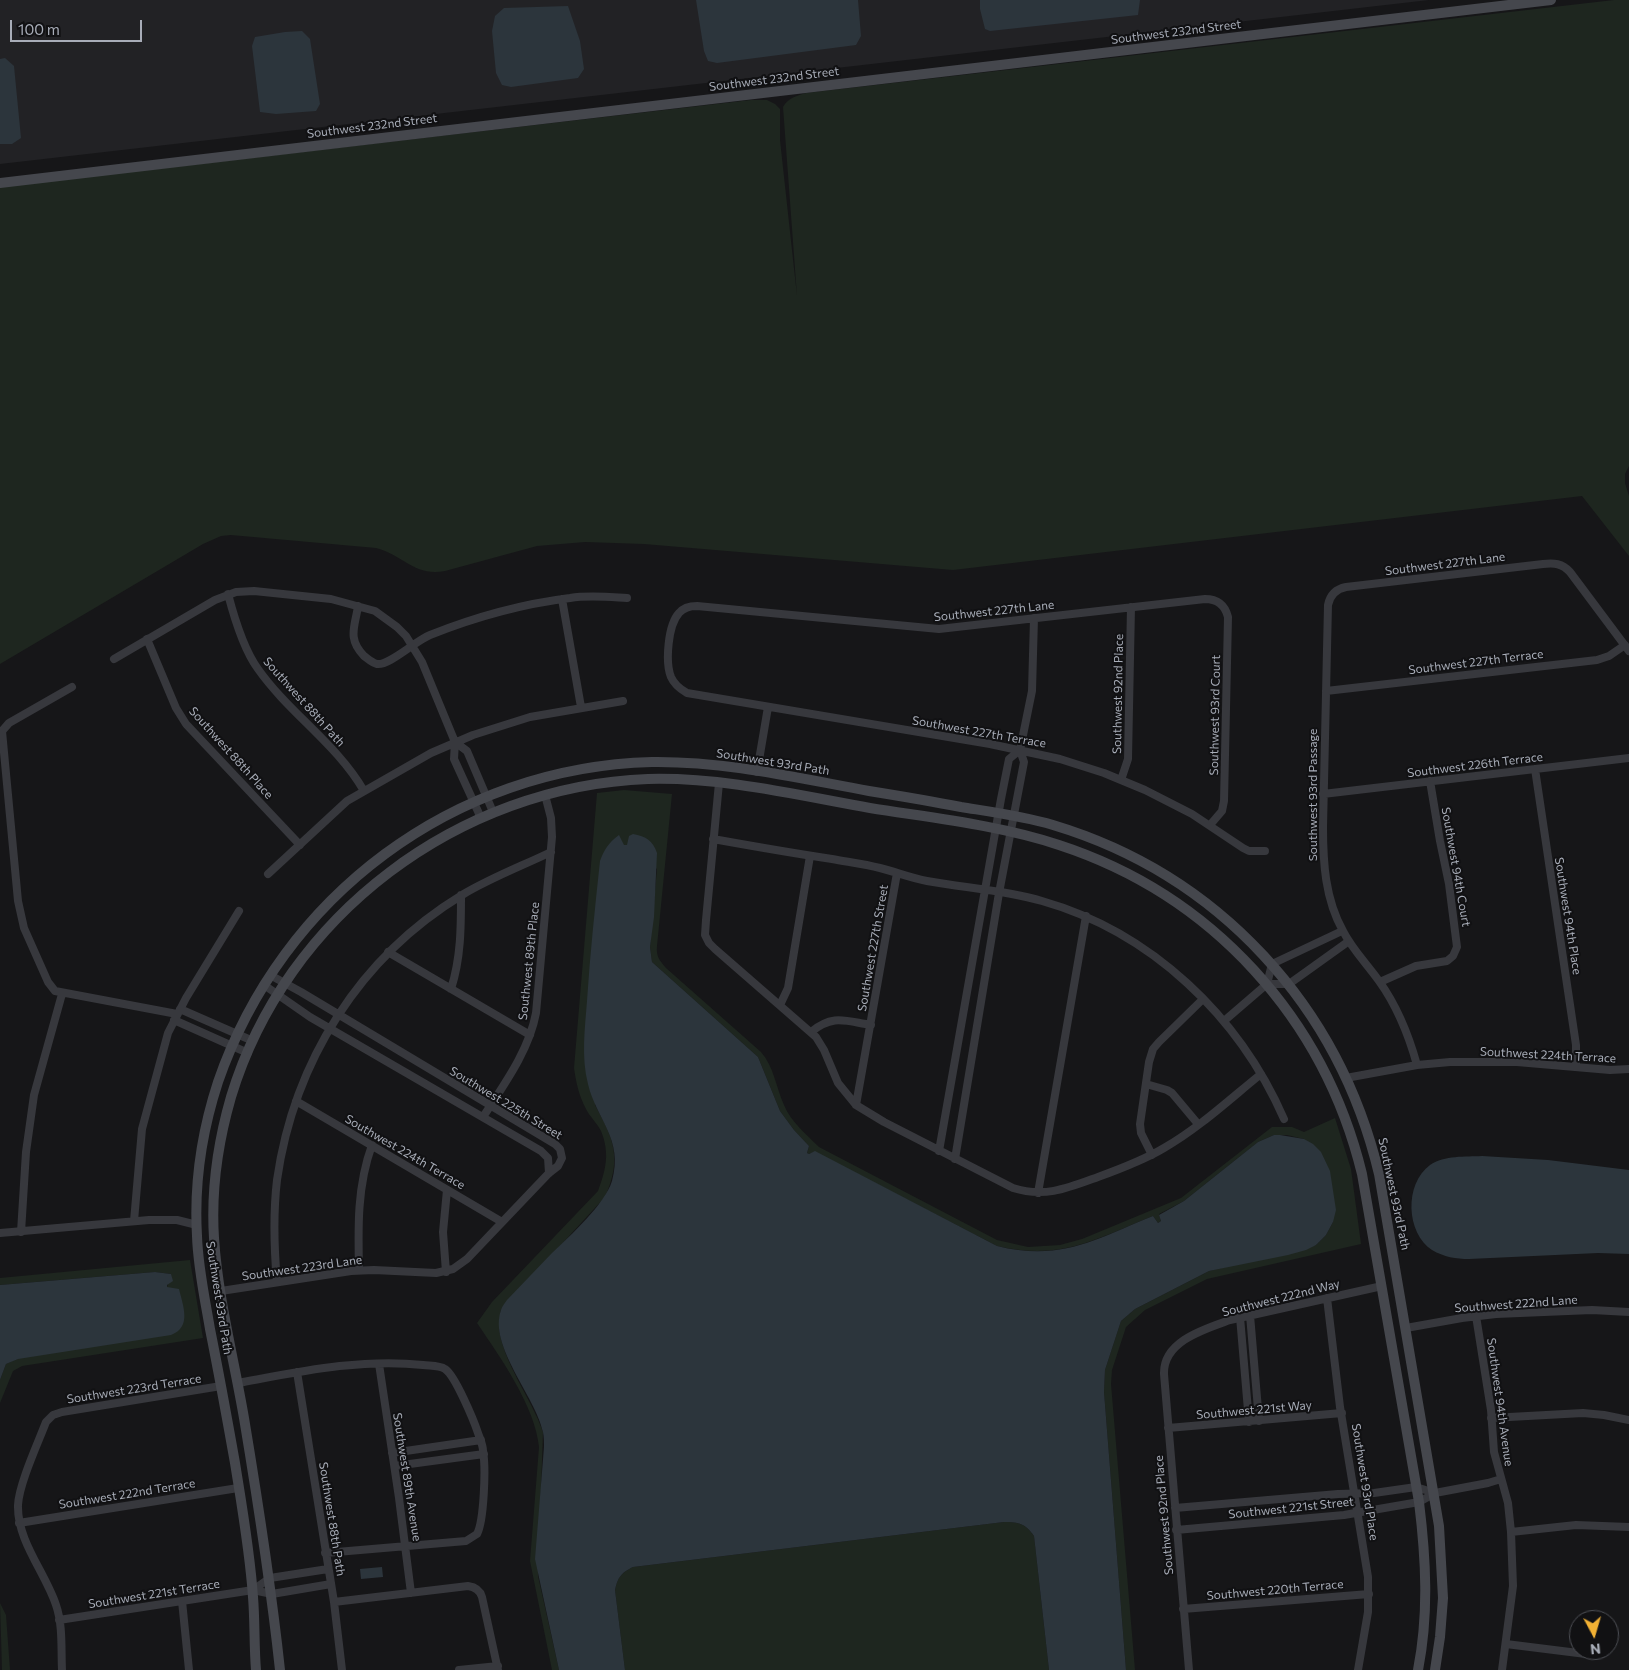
<!DOCTYPE html>
<html>
<head>
<meta charset="utf-8">
<style>
  body { margin:0 }
  #map { position:relative; width:1629px; height:1670px; overflow:hidden; background:#161618; font-family:Commissioner,sans-serif }
  canvas { display:block }
  .north { position:absolute; left:1569px; top:1610px; width:50px; height:50px; box-sizing:border-box; background:#111113; border:1px solid #4d4f55; border-radius:50%; rotate:174deg; font-size:14px; font-weight:700; line-height:20px; text-align:center; color:#a8adb8 }
  .north::after { content:''; display:block; margin:auto; width:18px; height:22px; background:#f2b134; clip-path:polygon(50% 0,100% 100%,50% 72%,0 100%) }
  .scale { position:absolute; left:10px; top:20px; width:132px; height:22px; box-sizing:border-box; border:2px solid #a8adb8; border-top:0; padding-left:6px; font-size:15px; line-height:18px; white-space:nowrap; color:#a8adb8; -webkit-text-stroke:4px #111113; paint-order:stroke }
</style>
</head>
<body>
<div id="map">
<canvas width="1629" height="1670"></canvas>
<div class="north">N</div>
<div class="scale">100 m</div>
</div>
<script>
const g = document.querySelector('canvas').getContext('2d');
g.lineJoin = 'round';
function fillPath(path, color) {
  g.fillStyle = color;
  g.fill(path, 'evenodd');
}
function strokePath(path, color, width, dash) {
  g.strokeStyle = color;
  g.lineWidth = width;
  g.lineCap = dash ? 'butt' : 'round';
  g.setLineDash(dash || []);
  g.stroke(path);
}
function label(font, color, halo, rows, align = 'center') {
  g.font = font + ' Commissioner,sans-serif';
  g.lineWidth = 4;
  g.setLineDash([]);
  g.textBaseline = 'middle';
  g.strokeStyle = halo;
  g.fillStyle = color;
  for (const [text, x, y, turn = 0] of rows) {
    g.save();
    g.translate(x, y);
    g.rotate((+turn || 0) * Math.PI / 180);
    g.textAlign = isNaN(turn) ? turn : align;
    if (halo) g.strokeText(text, 0, 0);
    g.fillText(text, 0, 0);
    g.restore();
  }
}
fillPath(new Path2D(`
  M0 0H1429L0 164Z`), '#222225');
fillPath(new Path2D(`
  M1614 0H1629V466L1625 474V483L1629 496V556L1582 496 953 570 644 544 585 542 537 546 445 571C415 577 403 555 376 548L231 535 221 536 203 544 0 664V187L751 100H767L775 104 780 109V140L797 296 783 107C788 98 796 96 806 93Z
  M624 790 672 794 657 946C656 956 659 960 666 968L761 1052C774 1067 776 1087 784 1105 791 1122 806 1134 819 1147L997 1240 1028 1247 1060 1245 1082 1239 1181 1198 1272 1127H1292L1304 1132 1335 1118 1351 1169 1361 1244 1207 1279 1145 1310 1126 1327 1112 1370 1111 1384 1135 1670H1126L1104 1392 1105 1370 1121 1321 1135 1309 1209 1271 1316 1245 1326 1235 1333 1222 1304 1139 1287 1135H1274L1258 1142 1184 1201 1159 1214 1161 1221 1158 1223 1153 1216C1096 1239 1061 1261 997 1246L815 1152 809 1154 807 1153 809 1146 794 1130 780 1111 758 1057 652 962 650 947 657 869 628 845H624L595 1105C614 1139 622 1159 605 1197L501 1310C500 1315 499 1321 499 1326 501 1360 532 1399 543 1432L538 1576 559 1670H552L530 1561 539 1447C535 1406 500 1357 477 1323L492 1302 598 1191C606 1170 610 1153 601 1131 597 1123 590 1117 586 1109 579 1096 576 1082 574 1068L597 793Z
  M190 1260 203 1338 22 1366 13 1371 0 1403V1380L6 1364 167 1287 171 1274 155 1272 0 1285V1278Z
  M1004 1522C1019 1522 1026 1524 1034 1536L1049 1670H625L615 1590C618 1577 621 1573 633 1567Z
  M0 1603 6 1615 10 1670H2Z`), '#1e261f');
fillPath(new Path2D(`
  M696 0H858L861 36 856 45 717 63 708 61 704 51Z
  M980 0H1140L1138 15 990 31 985 29 980 9Z
  M568 6 580 41 584 69 578 78 511 87 502 85 496 73 492 31 495 16 504 8Z
  M302 31 310 39 320 104 316 111 276 114 260 112 252 46 255 37 285 32Z
  M5 58 14 66 21 138 12 144H0V59Z
  M633 834C646 836 653 841 657 853L654 917 650 947 652 962 758 1057 780 1111 794 1130 809 1146 807 1153 809 1154 815 1151 997 1246C1061 1262 1096 1239 1153 1216L1158 1223 1161 1221 1159 1215 1184 1201 1258 1142 1274 1135H1280L1304 1139 1313 1144 1321 1152 1330 1171 1336 1210 1333 1222 1326 1235 1316 1245 1306 1250 1288 1255 1209 1271 1135 1309 1121 1321 1105 1370 1104 1392 1126 1670H1049L1034 1536C1026 1524 1019 1522 1004 1522L633 1567C621 1573 618 1577 615 1590L625 1670H559L535 1559 544 1447C544 1442 544 1437 543 1432 536 1397 488 1346 501 1310 502 1306 505 1303 507 1300 522 1284 537 1269 552 1253 570 1236 605 1204 612 1181 624 1139 596 1119 588 1084 581 1057 585 1028 587 1001 590 954 595 907 600 861 604 850 609 842 619 835L624 845H627L629 836Z
  M1482 1156 1548 1160 1629 1170V1254L1598 1253 1469 1259C1456 1259 1444 1257 1432 1250 1406 1233 1404 1184 1430 1165 1445 1155 1465 1157 1482 1156Z
  M155 1272 171 1274 173 1281 167 1285V1287L179 1289C183 1306 192 1327 171 1335L18 1359 6 1364 0 1380V1285Z
  M382 1567 383 1577 361 1579 360 1569Z`), '#2c353c');
strokePath(new Path2D(`
  M228 594C234 617 244 650 258 669 289 713 337 744 364 791
  M562 599 581 707
  M358 606C355 627 347 638 364 656 368 659 372 663 377 664 389 666 415 641 430 635 475 617 522 604 570 598 589 595 609 597 627 598
  M147 639 176 708 186 724 300 845
  M114 659 215 600 236 592 254 591 331 599 375 611 397 627 406 636 422 662 455 742 454 759 481 818
  M72 687 9 723 2 731 18 901 24 928 48 982 55 991 177 1014
  M1326 691 1597 660 1609 656 1625 645
  M455 742 467 751 493 812
  M1535 769 1576 1045V1067
  M757 772 768 707
  M1121 780 1128 759 1131 607
  M719 783 706 920 705 935 709 943 715 949 816 1037 824 1050 838 1083 856 1105 884 1122 1013 1188C1045 1198 1068 1188 1098 1177 1120 1169 1144 1160 1164 1148 1199 1128 1230 1099 1261 1074
  M1323 794 1629 758
  M1210 825 1222 811 1224 801 1228 617C1225 605 1217 599 1205 599L939 629 697 606C690 606 684 607 679 613 668 625 665 662 671 677 674 684 680 689 687 693L990 744 1060 759 1104 773 1145 790 1192 814 1243 848 1249 851H1265
  M713 839C752 846 792 853 832 859 848 862 864 864 880 868 896 872 911 878 927 881 965 888 1005 890 1042 901 1151 932 1239 1016 1284 1119
  M268 874 347 801 431 753 473 735 530 717 623 701
  M388 952 530 1035
  M1380 982 1416 966 1447 961 1453 956 1457 947 1449 884 1440 841 1430 781
  M1267 984 1272 964 1342 931
  M1267 984H1289L1349 941
  M264 985 310 1017 541 1151 548 1158 549 1173
  M451 989C461 958 461 927 461 895
  M780 1005 788 988 810 856
  M180 1009 253 1041
  M174 1020 248 1053
  M1224 1021 1267 984
  M811 1032C833 1014 845 1021 871 1025
  M1417 1065C1409 1036 1397 1006 1379 981 1367 964 1352 949 1343 931 1325 899 1323 862 1323 827L1328 605C1330 595 1336 589 1346 587L1543 564C1554 563 1562 563 1570 572L1629 651
  M1346 1078 1417 1065 1450 1062H1517L1610 1070 1629 1069
  M1146 1084 1167 1090 1172 1093 1198 1124
  M296 1101 502 1222
  M856 1105 897 873
  M483 1117C503 1086 529 1051 536 1013L552 837 551 818 545 795
  M939 1151 1001 799 1009 759 1020 750
  M1152 1155 1141 1133 1140 1124 1149 1062 1153 1049 1159 1042 1203 999
  M955 1159 999 893 1024 762 1020 750 1032 691 1034 618
  M1038 1193 1086 916
  M134 1221 142 1129 168 1033 186 998 239 911
  M21 1232 26 1152 34 1095 62 994
  M0 1233 149 1220H177L197 1225
  M359 1270C358 1228 357 1186 372 1145
  M446 1272 443 1232 447 1190
  M277 1282C274 1248 273 1214 277 1180 294 1061 360 957 462 895 490 878 522 866 551 852
  M221 1291 351 1271 374 1270 436 1273 453 1269 467 1259 549 1173 558 1166 562 1158 560 1149 555 1144 301 992 270 975
  M1327 1298 1340 1407 1368 1577V1612L1358 1670
  M1250 1315 1259 1421
  M1476 1316 1491 1410 1494 1452 1508 1503 1511 1532 1513 1586 1502 1670
  M1240 1317 1249 1422
  M1406 1328 1462 1318 1496 1314 1592 1310 1629 1312
  M379 1364 399 1498 411 1593
  M297 1372 334 1602 342 1670
  M238 1383C298 1372 361 1358 423 1365 430 1366 439 1365 445 1369 455 1375 474 1421 478 1433 480 1439 483 1445 483 1451 486 1468 484 1521 477 1534L466 1541 325 1553
  M1491 1418 1583 1413 1604 1415 1629 1420
  M1168 1428 1342 1413
  M392 1453 481 1440
  M395 1466 484 1454
  M1175 1508 1338 1494 1374 1493 1416 1487 1435 1493
  M19 1523 238 1488
  M1176 1530 1344 1515 1419 1502 1435 1493 1488 1483 1501 1479
  M1511 1532 1576 1525 1629 1527
  M253 1590 270 1578 328 1569
  M182 1601 189 1670
  M334 1602 468 1586C475 1587 480 1590 482 1597L498 1670
  M1183 1609 1369 1594
  M59 1620 253 1590 272 1594 331 1584
  M1506 1644 1586 1654
  M62 1670C61 1649 63 1625 56 1605 45 1572 17 1541 18 1505 19 1484 38 1443 46 1422L53 1415 62 1412 221 1386
  M459 1670 498 1666
  M1189 1670 1164 1374C1163 1341 1205 1329 1230 1320L1382 1286`), '#37383d', 8);
strokePath(new Path2D(`
  M0 183 1551 0
  M256 1670C254 1646 255 1621 253 1597 250 1552 242 1507 235 1463 227 1418 219 1374 210 1329 205 1299 198 1268 197 1236 194 1185 202 1131 218 1082 282 896 454 767 652 762 725 761 797 778 869 791 900 796 930 801 961 807 992 812 1023 816 1053 825 1219 875 1339 1006 1379 1174L1439 1526 1443 1598 1440 1637 1435 1670
  M280 1670C271 1586 258 1502 244 1418 234 1359 218 1299 214 1238 211 1191 218 1142 231 1097 286 915 459 786 648 779 722 777 797 795 870 808 932 818 999 825 1059 845 1212 895 1324 1018 1362 1174L1419 1502C1426 1559 1429 1614 1418 1670`), '#45474d', 10);
label('12px', '#a8adb8', '#111113', [
  ["Southwest 232nd Street",1176,32,-7],
  ["Southwest 232nd Street",774,79,-7],
  ["Southwest 232nd Street",372,126,-7],
  ["Southwest 227th Lane",1445,564,-7],
  ["Southwest 227th Lane",994,611,-6],
  ["Southwest 227th Terrace",1476,662,-7],
  ["Southwest 92nd Place",1118,694,-89],
  ["Southwest 88th Path",304,702,48],
  ["Southwest 93rd Court",1215,715,-89],
  ["Southwest 227th Terrace",979,732,10],
  ["Southwest 88th Place",231,753,48],
  ["Southwest 93rd Path",773,762,9],
  ["Southwest 226th Terrace",1475,765,-7],
  ["Southwest 93rd Passage",1313,795,-90],
  ["Southwest 94th Court",1456,867,80],
  ["Southwest 94th Place",1568,916,81],
  ["Southwest 227th Street",873,948,-80],
  ["Southwest 89th Place",529,961,-84],
  ["Southwest 224th Terrace",1548,1055,3],
  ["Southwest 225th Street",506,1103,31],
  ["Southwest 224th Terrace",405,1152,30],
  ["Southwest 93rd Path",1394,1194,78],
  ["Southwest 223rd Lane",302,1268,-8],
  ["Southwest 93rd Path",219,1298,81],
  ["Southwest 222nd Way",1281,1298,-14],
  ["Southwest 222nd Lane",1516,1304,-4],
  ["Southwest 223rd Terrace",134,1389,-9],
  ["Southwest 94th Avenue",1500,1402,82],
  ["Southwest 221st Way",1254,1410,-5],
  ["Southwest 89th Avenue",407,1477,81],
  ["Southwest 93rd Place",1365,1482,81],
  ["Southwest 222nd Terrace",127,1494,-9],
  ["Southwest 221st Street",1291,1508,-6],
  ["Southwest 92nd Place",1164,1515,-95],
  ["Southwest 88th Path",332,1519,81],
  ["Southwest 220th Terrace",1275,1590,-5],
  ["Southwest 221st Terrace",154,1594,-9]
]);
</script>
</body>
</html>
